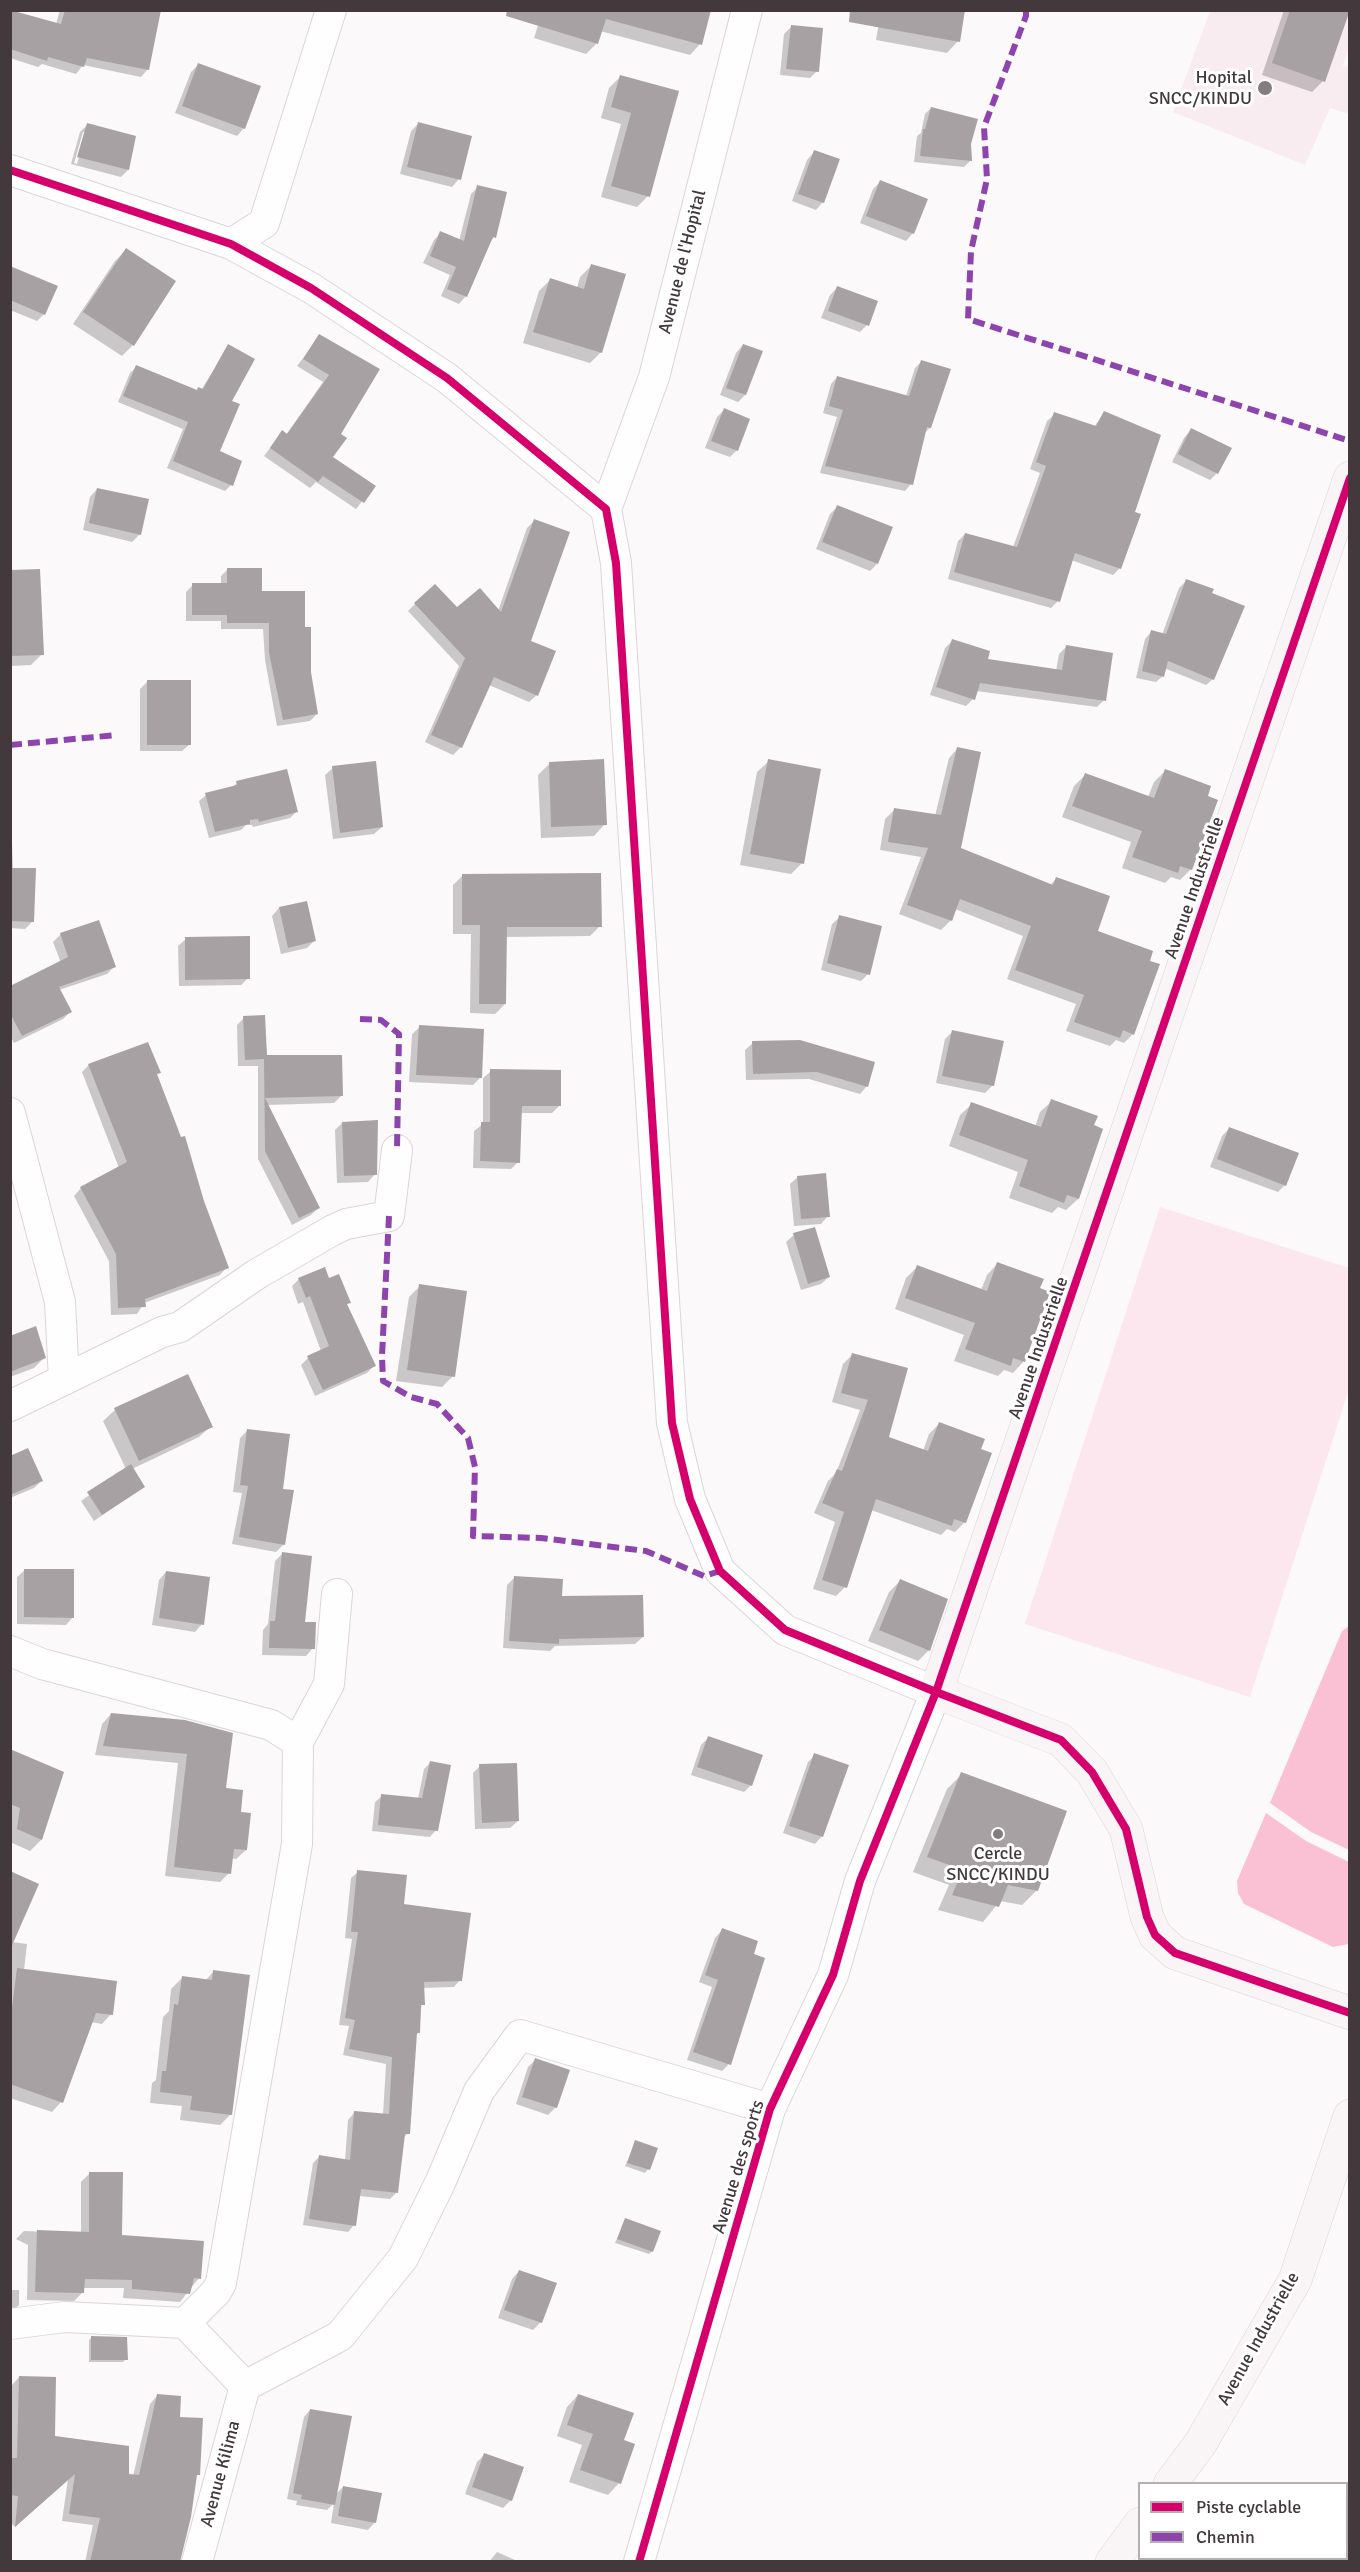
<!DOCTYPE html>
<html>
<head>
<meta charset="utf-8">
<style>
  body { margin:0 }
  #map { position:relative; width:1360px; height:2572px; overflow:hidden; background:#fcf9fa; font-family:Signika,sans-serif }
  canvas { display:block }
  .frame { position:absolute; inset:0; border:12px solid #43393c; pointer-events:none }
  .legend { position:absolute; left:1138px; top:2482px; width:210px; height:78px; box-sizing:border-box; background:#fff; border:2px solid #b4b0b1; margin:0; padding:8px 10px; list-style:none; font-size:18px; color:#43393c }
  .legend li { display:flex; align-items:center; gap:12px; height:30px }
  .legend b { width:30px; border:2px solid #b4b0b1 }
</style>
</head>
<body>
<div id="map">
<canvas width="1360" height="2572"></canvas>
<div class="frame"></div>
<ul class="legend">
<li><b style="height:8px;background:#d6006c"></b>Piste cyclable</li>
<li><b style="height:8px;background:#8e44ad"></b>Chemin</li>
</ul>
</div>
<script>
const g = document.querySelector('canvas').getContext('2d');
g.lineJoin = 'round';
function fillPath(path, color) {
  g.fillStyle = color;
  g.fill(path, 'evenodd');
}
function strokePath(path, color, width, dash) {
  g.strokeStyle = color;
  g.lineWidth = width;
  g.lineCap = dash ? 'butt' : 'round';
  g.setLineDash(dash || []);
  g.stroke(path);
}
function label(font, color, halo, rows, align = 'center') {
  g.font = font + ' Signika,sans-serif';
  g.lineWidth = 6;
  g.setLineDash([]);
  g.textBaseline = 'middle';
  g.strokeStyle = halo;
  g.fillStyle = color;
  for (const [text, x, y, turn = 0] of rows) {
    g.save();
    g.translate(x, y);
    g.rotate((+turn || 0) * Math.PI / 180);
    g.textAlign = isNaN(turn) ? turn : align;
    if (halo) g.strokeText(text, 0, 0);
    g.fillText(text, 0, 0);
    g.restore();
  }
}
fillPath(new Path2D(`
  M1210 11H1349V48L1343 66 1349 68V114L1330 108 1305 165 1173 112Z`), '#f9ecf0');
fillPath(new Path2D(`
  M1160 1207 1349 1268V1389L1250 1697 1025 1624Z`), '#fbe7ed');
fillPath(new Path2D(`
  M1349 1626V1850L1311 1832 1270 1803 1342 1631Z
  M1266 1813 1306 1841 1349 1862V1944L1333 1947 1244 1904 1238 1893 1237 1881Z`), '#fac0d4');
fillPath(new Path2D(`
  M10 10 56 24 60 10H118L148 69 141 77 83 65 76 74 42 64 38 67 10 58Z
  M543 10H710L700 44 690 55 600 31 596 44 586 54 534 38Z
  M881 10 958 41 947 53 876 40Z
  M1284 10H1348L1323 81 1312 92 1262 75Z
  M791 27 817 71 810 78 780 75 784 34Z
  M198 65 244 128 237 136 175 113 191 72Z
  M620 77 677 92 648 196 637 207 601 197 621 124 601 118 609 88Z
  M931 108 969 144 970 161 964 167 914 162 917 136 921 133 925 114Z
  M418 124 459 179 452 187 400 174 411 131Z
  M87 125 128 170 121 177 71 164 80 132ZM83 132H86L77 164 74 163Z
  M814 152 823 202 816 210 792 201 807 160Z
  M880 182 913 233 906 241 860 223 873 189Z
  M478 187 494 237 490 242 466 296 459 304 441 296 450 275 423 263 434 240 441 233 459 241 471 194Z
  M126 250 133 345 122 356 73 324 115 261Z
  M592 265 601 352 590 363 523 343 539 291 550 280 577 288 580 277Z
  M10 268 44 314 37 321 10 310Z
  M837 288 867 325 860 332 821 318 830 295Z
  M320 336 378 370 339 434 331 457 374 486 356 509 316 482 310 488 264 456 282 432 286 435 323 382 297 366Z
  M743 345 745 395 738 402 720 395 736 353Z
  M229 346 230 401 218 452 231 485 225 491 167 468 183 429 118 402 130 373 136 367 196 391 201 390Z
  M922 361 930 428 923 434 911 484 905 491 820 473 837 417 823 413 831 384 837 377 906 396 915 368Z
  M724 410 737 450 730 457 705 448 717 417Z
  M1104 413 1133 513 1120 568 1113 575 1071 560 1058 601 1051 608 948 579 958 541 965 534 1013 547 1040 473 1030 469 1047 421 1055 414 1094 427Z
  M1191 430 1217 473 1210 480 1172 462 1184 438Z
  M97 489 140 534 132 542 83 530 90 497Z
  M837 507 877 564 870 571 816 549 830 514Z
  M534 521 529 642 537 695 529 702 489 685 461 747 453 755 425 742 459 666 408 611 415 604 498 611 527 528Z
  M228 569 303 629 317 714 310 721 277 726 265 660 263 629H221V621H186V592L193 585H221V576Z
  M10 571 42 654 31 665 10 666Z
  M1186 581 1213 679 1206 685 1164 668 1163 676 1156 682 1136 678 1145 639 1151 632 1162 635 1179 588Z
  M952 641 986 660 1056 671 1059 654 1066 647 1104 700 1097 707 976 691 973 699 966 706 930 695 945 648Z
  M148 681 190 744 182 751H140V689Z
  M958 748 959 849 1050 885 1056 879 1096 932 1133 1034 1124 1043 1116 1040 1110 1046 1066 1031 1076 1004 1007 979 1023 936 955 909 950 921 941 930 899 914 921 857 880 850 885 819 894 810 935 816 949 758Z
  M769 761 802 863 791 874 740 865 757 772Z
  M550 763 605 824 594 836 541 838 538 775Z
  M333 768 382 827 374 834 333 839 325 775Z
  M1165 771 1191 869 1180 880 1171 877 1165 883 1122 868 1131 842 1062 817 1074 786 1085 775 1148 797 1154 782Z
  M237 783 296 812 290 818 253 827 252 825H246L241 830 209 838 199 801 206 795 231 788Z
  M10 788 13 869 33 921 25 929 10 928Z
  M463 875 600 926 590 936 505 937V1004L495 1014 470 1013 471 934H453V885Z
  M305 903 314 941 307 948 281 954 272 916 279 908Z
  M840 917 868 974 861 981 821 970 832 924Z
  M61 934 114 967 107 974 59 990 70 1012 63 1019 14 1043 10 1035V988L61 963 53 942Z
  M186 939 248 978 241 985 179 986 178 946Z
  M244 1018 266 1057 341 1096 334 1103 266 1105 318 1208 311 1215 292 1225 258 1159V1066H238L237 1025Z
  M420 1027 480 1078 473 1085 409 1082 412 1034Z
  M952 1032 993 1085 985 1093 936 1083 945 1039Z
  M753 1043 867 1086 860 1094 809 1079 746 1080 745 1050Z
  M89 1065 159 1072 155 1076 227 1267 220 1275 144 1303 137 1314 111 1315 109 1261 74 1196 81 1188 119 1168 82 1072Z
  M491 1071 559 1106 552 1113H520L518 1162 511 1169 473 1168 474 1131 483 1124V1078Z
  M1052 1101 1101 1130 1078 1199 1066 1210 1058 1207 1052 1213 1009 1198 1018 1172 949 1146 960 1115 972 1104 1035 1127 1040 1112Z
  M342 1123 375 1174 368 1182 337 1183 335 1130Z
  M1230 1128 1285 1185 1278 1192 1210 1167 1222 1136Z
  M798 1177 828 1216 821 1224 794 1226 790 1184Z
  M794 1235 829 1277 821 1284 801 1290 786 1242Z
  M998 1263 1024 1361 1013 1373 1004 1370 998 1376 954 1361 964 1335 895 1309 906 1278 917 1267 981 1290 987 1275Z
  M299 1279H328L349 1302 346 1305 375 1365 367 1373 315 1396 301 1365 308 1358 321 1351 303 1302 298 1304 292 1286Z
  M420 1286 453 1376 442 1387 396 1381 409 1297Z
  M10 1337 44 1358 34 1368 10 1377Z
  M852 1355 887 1438 923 1451 929 1434 939 1424 965 1522 955 1532 947 1529 941 1535 871 1510 845 1587 836 1596 813 1589 835 1522 814 1513 828 1481 836 1473 860 1410 832 1402 843 1364Z
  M187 1376 211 1426 199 1437 132 1469 143 1487 94 1521 81 1501 126 1469 103 1421 115 1410Z
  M248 1430 282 1490 283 1545 276 1552 232 1544 242 1493 233 1492 240 1438Z
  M10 1457 41 1481 34 1488 10 1498Z
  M282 1554 313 1648 306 1656 262 1655 263 1630 268 1624 275 1561Z
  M25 1570 73 1617 66 1625 17 1624V1577Z
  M166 1572 202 1624 195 1632 152 1625 159 1580Z
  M514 1578 560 1598 643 1637 635 1644 555 1646 550 1651 503 1648 507 1585Z
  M900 1581 929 1650 918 1661 868 1641 889 1592Z
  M111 1714 185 1721 239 1813 246 1850 236 1859 231 1858 229 1873 220 1882 165 1876 178 1763 95 1755 102 1724Z
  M708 1738 751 1785 744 1792 691 1775 701 1745Z
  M10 1750 62 1773 41 1840 30 1851 10 1842Z
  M815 1755 822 1836 815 1844 783 1833 808 1762Z
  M431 1762 436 1830 430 1837 372 1831 375 1802 382 1796 418 1799 424 1769Z
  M480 1766 518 1821 510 1828 475 1829 473 1773Z
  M962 1774 1037 1890 1022 1905 1000 1901 983 1922 938 1910 949 1885 913 1872 947 1789Z
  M358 1872 402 1905 460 1980 454 1987 423 1988 419 2032 415 2036 408 2133 403 2138 396 2193 390 2199 359 2196 354 2225 348 2232 303 2225 313 2163 319 2157 345 2161 348 2120 354 2113 383 2115 386 2064 343 2055 349 2026 339 2025 352 1939 345 1938 351 1878Z
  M10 1873 12 1942 27 1944 24 1970 111 2014 102 2024 91 2022 61 2102 52 2112 10 2098Z
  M722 1930 729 2064 722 2071 687 2060 712 1987 699 1982 715 1938Z
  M214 1971 231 2114 220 2125 180 2120 182 2106 150 2103 152 2083 156 2080 163 2017 169 2011 171 1989 182 1978 205 1981Z
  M535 2060 556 2107 548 2115 516 2104 528 2067Z
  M636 2142 648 2169 645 2173 625 2166Z
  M90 2173 121 2236 199 2278 180 2302 123 2298 124 2288H83V2292L74 2301 27 2300 28 2245 16 2239 24 2231 81 2233V2182Z
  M625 2220 652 2251 649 2254 615 2243Z
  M519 2271 541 2322 533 2330 498 2318 512 2279Z
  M10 2290H19V2305L10 2314Z
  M92 2337 126 2359 123 2362H89V2340Z
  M19 2377 54 2437 128 2475 133 2476 150 2404 157 2396 179 2418 198 2474 195 2477 180 2562H85L93 2525 62 2521 68 2479 15 2527 10 2522 12 2385Z
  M578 2395 622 2441 633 2445 619 2483 608 2495 569 2482 582 2445 557 2436 567 2407Z
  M310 2410 335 2495 343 2487 375 2522 368 2530 331 2523 334 2503 327 2510 296 2505 297 2501 287 2499 304 2417Z
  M484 2455 511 2500 503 2508 465 2494 477 2462Z
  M497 2552 515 2560V2562H489Z`), '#0003');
fillPath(new Path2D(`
  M10 10 61 24 65 10H161L149 70 87 58 84 67 48 57 47 61 10 49Z
  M507 10H711L702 45 606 19 598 44 506 16Z
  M850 10H965L960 42 849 22Z
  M1290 10H1350L1325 82 1272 63Z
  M791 25 823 28 819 72 786 69Z
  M198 63 261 86 245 129 182 106Z
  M620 75 679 91 650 197 611 186 631 113 611 107Z
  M931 107 978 119 971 144 972 161 920 156 923 129H925Z
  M418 122 472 136 461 180 407 167Z
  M87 123 136 136 129 170 77 157Z
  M814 150 840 159 824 203 798 194Z
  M880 180 928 199 914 234 866 216Z
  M477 185 507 192 496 238 493 237 467 297 447 289 456 267 430 256 440 231 464 241Z
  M126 248 176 281 134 346 83 312Z
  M591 264 626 274 602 353 533 332 550 278 584 289Z
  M10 266 58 286 45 315 10 300Z
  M837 286 878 301 869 326 828 311Z
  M319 334 380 369 341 434 347 438 333 457 376 486 364 503 323 476 318 482 270 448 282 430 287 434 329 375 303 359Z
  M228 344 255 359 232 401 240 404 220 451 242 461 233 486 173 461 188 422 123 396 136 365 197 390 198 387 203 389Z
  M743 344 763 351 746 395 726 388Z
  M921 360 951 369 931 428 927 427 913 485 825 466 843 410 829 406 837 376 909 396Z
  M724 408 750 419 738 451 711 441Z
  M1104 411 1161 435 1135 512 1141 514 1121 569 1075 553 1060 602 954 572 965 533 1017 547 1046 466 1036 462 1054 412 1096 426Z
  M1191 428 1232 448 1218 474 1178 454Z
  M97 488 149 499 141 535 89 523Z
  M837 505 893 527 878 564 822 542Z
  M534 519 570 532 531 641 556 651 538 696 494 677 462 748 431 735 465 658 414 603 435 584 457 607 480 588 501 612Z
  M227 568H262V591H305V627H311V672L318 714 283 720 269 653V623H227V615H192V583H227Z
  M40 569 44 655 10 656V570Z
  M1186 579 1214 589 1212 593 1245 606 1214 680 1168 661 1164 677 1142 671 1151 630 1166 634Z
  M952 639 990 651 988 659 1062 670 1066 645 1113 653 1106 701 980 683 975 700 936 687Z
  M147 680H191V745H147Z
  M957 747 981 752 961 848 1053 885 1056 877 1110 896 1098 931 1153 951 1150 961 1160 964 1134 1035 1123 1030 1120 1038 1074 1022 1084 995 1015 970 1031 926 960 899 952 921 907 905 928 848 888 842 894 808 941 815Z
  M604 759 607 825 551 827 549 762Z
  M768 759 821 769 804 864 750 854Z
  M376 761 383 827 340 833 332 766Z
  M287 769 298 812 259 822 258 819 250 820V824L215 832 205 793 237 785 236 781Z
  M1165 769 1211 786 1208 796 1218 800 1192 870 1180 866 1178 873 1132 857 1142 831 1072 806 1085 773 1154 798Z
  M10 868H36L34 922 10 921Z
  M601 873 602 927H507L506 1004H479L480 925H462V874Z
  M307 901 316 941 288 948 279 907Z
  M839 915 882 926 870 975 827 963Z
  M99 920 116 967 59 987 72 1012 22 1036 10 1013V986L68 957 60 933Z
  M250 936V979L185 980V937Z
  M265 1015 267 1055H342L343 1096 265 1098 320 1208 299 1218 265 1151 264 1059 245 1060 243 1016Z
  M419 1025 484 1029 482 1078 416 1075Z
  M952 1030 1004 1041 994 1086 942 1076Z
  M800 1040 875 1062 868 1087 817 1072 753 1074 752 1041Z
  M148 1042 161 1073 157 1074 181 1137 185 1136 204 1201 229 1268 145 1299 146 1307 118 1308 116 1254 80 1187 127 1162 88 1064Z
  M490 1069 561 1070V1106H522L520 1163 480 1161 481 1122H490Z
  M1051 1099 1098 1116 1094 1125 1103 1129 1079 1199 1067 1195 1064 1203 1019 1186 1028 1160 959 1135 971 1102 1041 1127Z
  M378 1120 377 1175 344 1176 342 1122Z
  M1229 1127 1299 1153 1286 1186 1217 1159Z
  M826 1173 830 1217 801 1219 797 1176Z
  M815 1227 830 1277 808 1284 793 1233Z
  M997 1262 1044 1279 1040 1288 1050 1292 1025 1362 1013 1358 1011 1366 965 1349 975 1323 905 1298 917 1265 987 1291Z
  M325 1267 329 1278 339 1274 351 1303 347 1304 376 1366 323 1390 307 1356 329 1346 310 1296 306 1298 298 1278Z
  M419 1284 467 1291 455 1377 407 1370Z
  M36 1326 46 1358 10 1372V1336Z
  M852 1353 908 1368 889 1437 928 1451 939 1422 985 1439 981 1449 992 1453 966 1523 954 1519 952 1526 876 1499 847 1588 822 1580 844 1512 822 1503 837 1469 842 1471 868 1400 841 1393Z
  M188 1374 213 1427 139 1461 114 1408Z
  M247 1429 290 1434 283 1489 294 1490 285 1545 239 1537 248 1486 240 1485Z
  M28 1448 43 1481 10 1495V1456Z
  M131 1464 145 1487 102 1515 87 1492Z
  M282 1552 312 1556 305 1622H316L315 1649 269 1648 270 1621H275Z
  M24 1569H74V1618L24 1617Z
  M166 1571 210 1577 204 1625 159 1618Z
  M514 1576 563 1579 562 1596 643 1595 644 1637 559 1639V1644L509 1641Z
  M900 1579 948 1599 930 1651 879 1630Z
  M111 1713 185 1720 233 1733 226 1788 243 1790 241 1812 251 1813 247 1850 234 1849 231 1874 174 1867 187 1754 103 1746Z
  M708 1736 763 1755 752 1786 697 1767Z
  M10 1749 64 1772 42 1840 17 1829 20 1808 10 1804Z
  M814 1753 849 1765 823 1837 789 1826Z
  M430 1761 451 1765 438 1831 378 1825 381 1794 422 1798Z
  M517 1763 519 1821 482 1823 479 1764Z
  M961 1772 1067 1811 1038 1891 1008 1885 999 1907 952 1895 963 1870 927 1857Z
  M357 1870 407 1875 404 1904 471 1913 462 1981 424 1982 425 2005H421L420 2033H417L410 2134H405L398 2193 361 2189 356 2226 309 2219 319 2155 350 2160 354 2111 389 2114 392 2057 349 2049 355 2020 345 2018 358 1932H351Z
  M10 1871 39 1884 10 1950Z
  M722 1928 758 1941 754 1954 765 1958 731 2065 693 2052 718 1980 705 1975Z
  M17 1968 117 1981 113 2015 96 2013 63 2103 10 2084V2024Z
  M213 1970 250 1975 232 2115 190 2110 192 2096 160 2092 162 2071H166L174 2004 178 2005 182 1976 212 1980Z
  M535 2058 570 2070 557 2108 522 2097Z
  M635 2140 658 2148 650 2170 627 2163Z
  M89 2172H123L122 2235 204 2241 201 2279 194 2278 190 2294 132 2289V2280L85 2279 84 2293 35 2292 37 2230 89 2232Z
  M625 2218 661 2231 653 2252 617 2239Z
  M519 2270 557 2283 542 2323 504 2310Z
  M91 2336 127 2337 128 2360H91Z
  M19 2376 56 2377 55 2436 129 2446V2474L139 2475 157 2394 181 2396 180 2417 203 2418 200 2475H197L191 2517 180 2562H90L100 2518 69 2514 75 2474 15 2527 18 2496 10 2495V2458H17Z
  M578 2394 634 2413 624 2440 635 2444 621 2484 580 2470 593 2434 567 2425Z
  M310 2409 352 2416 335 2505 301 2499 302 2495 293 2493Z
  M484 2453 524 2467 512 2501 472 2487Z
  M343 2486 382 2493 376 2523 338 2516Z`), '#a7a1a3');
const street = new Path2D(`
  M10 170 231 244 311 288 447 378 606 509 616 563 672 1423 690 1499 720 1571 785 1630 936 1692 860 1881 833 1975 770 2109 639 2562
  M231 244 264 223 331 10
  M606 509 654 377 747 10
  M10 1113 60 1302 64 1380
  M10 1406 162 1332 180 1327 257 1274 333 1230 346 1224 389 1216 397 1150
  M10 1651 42 1664 271 1725 298 1742 297 1844 221 2283 216 2292 185 2323
  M298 1742 329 1684 337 1594
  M10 2324 65 2317 185 2323 245 2386 340 2336 403 2258 440 2183 479 2091 520 2035 770 2109
  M197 2562 245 2386`);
const secondary = new Path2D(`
  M1350 478 936 1692 1061 1740 1092 1772 1126 1829 1147 1917 1155 1935 1175 1953 1350 2013
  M1170 2484 1200 2444 1295 2280 1350 2116
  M1112 2562 1140 2524`);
strokePath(street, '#dcd5d8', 32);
strokePath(secondary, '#dcd5d8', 34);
strokePath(street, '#fffefe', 30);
strokePath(secondary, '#f9f5f7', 33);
strokePath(new Path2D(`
  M1346 2552 1350 2544`), '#dcdadb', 4.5, [10, 10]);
strokePath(new Path2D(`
  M1026 10V16L984 127 987 179 971 251 968 319 1350 441
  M10 745 117 735
  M360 1019 381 1020 399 1034 397 1150
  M389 1216 382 1356 383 1381 411 1397 437 1404 468 1438 475 1467 473 1536 541 1538 646 1551 704 1576 720 1571`), '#8e44ad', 6, [12, 6]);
strokePath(new Path2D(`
  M10 170 231 244 311 288 447 378 606 509 616 563 672 1423 690 1499 720 1571 785 1630 936 1692 860 1881 833 1975 770 2109 639 2562
  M1350 478 936 1692 1061 1740 1092 1772 1126 1829 1147 1917 1155 1935 1175 1953 1350 2013`), '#d6006c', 8);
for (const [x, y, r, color] of [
  [1265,88,8,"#847c7e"],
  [998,1834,6,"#847c7e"]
]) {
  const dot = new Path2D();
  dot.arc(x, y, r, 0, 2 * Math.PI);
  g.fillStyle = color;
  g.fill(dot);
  strokePath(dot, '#fff', 2);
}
label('18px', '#43393c', '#fff', [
  ["Hopital",1252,78],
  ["SNCC/KINDU",1252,99],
  ["Cercle",998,1854,"center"],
  ["SNCC/KINDU",998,1875,"center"]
], 'right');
label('18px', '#43393c', '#fff', [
  ["Avenue de l'Hopital",683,262,-76],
  ["Avenue Industrielle",1195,888,-71],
  ["Avenue Industrielle",1039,1348,-71],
  ["Avenue des sports",739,2167,-73],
  ["Avenue Industrielle",1259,2339,-61],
  ["Avenue Kilima",221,2474,-75]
]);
</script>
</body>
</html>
